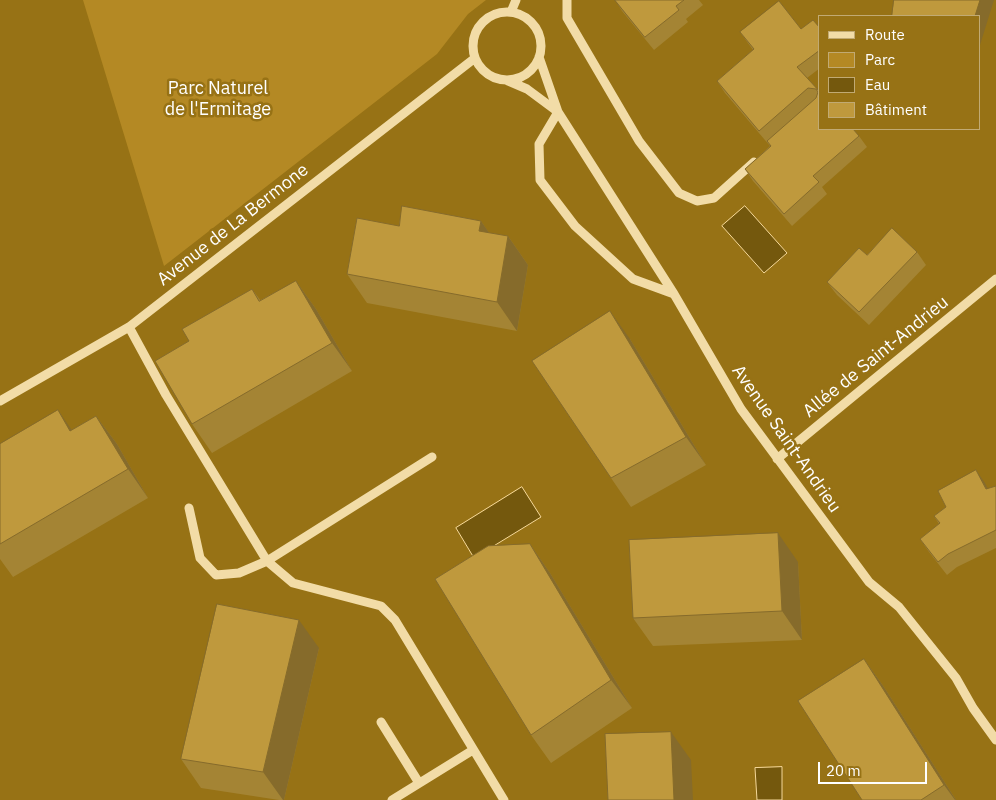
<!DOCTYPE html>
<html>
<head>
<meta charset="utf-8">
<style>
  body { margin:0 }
  #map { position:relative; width:996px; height:800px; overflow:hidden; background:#977215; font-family:"IBM Plex Sans",sans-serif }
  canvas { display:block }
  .legend { position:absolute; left:818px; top:15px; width:162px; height:115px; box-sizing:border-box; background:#977215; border:1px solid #c1aa73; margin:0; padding:6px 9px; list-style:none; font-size:15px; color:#fff }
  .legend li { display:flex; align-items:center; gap:10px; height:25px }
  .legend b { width:25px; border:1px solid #c1aa73 }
  .scale { position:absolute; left:818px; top:762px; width:109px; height:22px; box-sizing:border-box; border:2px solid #fff; border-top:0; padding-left:6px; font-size:15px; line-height:18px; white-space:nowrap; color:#fff; -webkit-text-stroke:4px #977215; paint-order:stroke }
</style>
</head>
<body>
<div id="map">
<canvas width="996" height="800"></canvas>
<ul class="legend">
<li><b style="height:6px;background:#f2dca7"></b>Route</li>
<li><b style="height:14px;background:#b48924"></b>Parc</li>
<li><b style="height:14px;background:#74580d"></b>Eau</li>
<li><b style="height:14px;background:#bf993d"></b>Bâtiment</li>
</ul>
<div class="scale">20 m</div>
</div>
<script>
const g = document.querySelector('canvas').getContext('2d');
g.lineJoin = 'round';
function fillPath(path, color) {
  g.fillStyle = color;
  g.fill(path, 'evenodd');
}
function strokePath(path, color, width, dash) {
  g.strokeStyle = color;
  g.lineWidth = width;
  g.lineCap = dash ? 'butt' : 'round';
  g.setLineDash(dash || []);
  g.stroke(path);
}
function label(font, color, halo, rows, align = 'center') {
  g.font = font + ' "IBM Plex Sans",sans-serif';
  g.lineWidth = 5;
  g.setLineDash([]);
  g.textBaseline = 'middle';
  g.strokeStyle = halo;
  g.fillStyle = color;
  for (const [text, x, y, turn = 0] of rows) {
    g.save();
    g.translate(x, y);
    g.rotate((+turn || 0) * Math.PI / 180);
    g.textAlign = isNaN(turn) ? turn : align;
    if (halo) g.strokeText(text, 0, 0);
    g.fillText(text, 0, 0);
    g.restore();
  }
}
fillPath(new Path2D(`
  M83 0H486L468 14 437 54 164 266Z`), '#b48924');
const water = new Path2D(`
  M745 206 787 253 764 273 722 226Z
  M522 487 541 517 474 558 456 528Z
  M782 767V800H757L755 768Z`);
fillPath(water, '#74580d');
strokePath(water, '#f5d89a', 1);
strokePath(new Path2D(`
  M567 0V18L639 141 679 193 697 201 714 198 754 162
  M511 12 516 0
  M473 46a34 34 0 1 1 68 0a34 34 0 1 1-68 0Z
  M539 57 558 112 674 294 741 409 869 582 899 607 956 678 973 708 996 740
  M506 80 527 89 558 112
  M558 112 539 144 540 180 575 226 633 279 674 294
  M129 327 166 395 267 561 293 583 381 606 395 620 504 800
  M0 401 129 327 475 58
  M777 459 996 279
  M189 508 200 558 216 575 239 573 267 561 432 457
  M381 722 419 783
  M392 800 473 750`), '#f2dca7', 9);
fillPath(new Path2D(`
  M615 0H699L703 5 686 19 688 22 654 50 622 11Z
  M820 28V68L807 78 859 136 867 147 822 187 827 194 792 226 753 181 745 169 770 146 725 93 717 81 753 50 740 32Z
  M481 221 489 233 508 236 528 265 517 331 367 303 347 274 399 226Z
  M917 252 926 265 869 325 837 295 827 282 867 255Z
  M296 281 316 309 352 371 212 453 192 424 189 341 252 289 261 301Z
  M630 339 706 465 631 507 611 478Z
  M96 416 117 444 148 498 13 577 0 559V444L72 430Z
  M976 470 988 489 996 486V548L957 567 947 575 929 552 920 539 939 524 934 516 946 507Z
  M530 544 550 573 632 708 551 763 531 735Z
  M798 562 802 640 653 646 633 618Z
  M319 648 284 800H279L201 788 181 759Z
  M864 659 884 687 956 800H862Z`), '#a48434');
fillPath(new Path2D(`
  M980 0H994L980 45V16H975Z
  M481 221 501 250 479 231Z
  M508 236 528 265 517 331 497 302Z
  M296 281 316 309 352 371 332 343Z
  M610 311 630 339 706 465 686 437Z
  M58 410 78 439 70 431Z
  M96 416 117 444 148 498 128 469Z
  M976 470 985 483 995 502 986 489Z
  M778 533 798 562 802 640 782 611Z
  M530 544 550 573 632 708 611 680Z
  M299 620 319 648 284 800H283L263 772Z
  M864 659 884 687 956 800H955L944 785Z
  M671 732 691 760 693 800H674Z`), '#866b2b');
const building = new Path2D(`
  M615 0H684L676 6 679 10 645 37Z
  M894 0H980L975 16H892Z
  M779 1 801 29 813 20 820 28V50L797 67 820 92V129H853L859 136 813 176 819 182 784 214 745 169 771 146 767 141 816 98 818 92 816 89 808 88 759 131 717 81 754 49 740 32Z
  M402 206 481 221 479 231 508 236 497 302 347 274 357 218 399 226Z
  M892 228 917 252 859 312 827 282 859 248 867 255Z
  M296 281 332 343 192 424 155 361 189 341 182 329 252 289 259 301Z
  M610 311 686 437 611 478 532 361Z
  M58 410 70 431 96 416 128 469 0 544V444Z
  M976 470 986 489 996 486V530L948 554 938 562 920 539 940 523 934 516 946 507 938 491Z
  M778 533 782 611 633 618 629 540Z
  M530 544 611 680 531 735 435 579 488 546Z
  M217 604 299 620 263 772 181 759Z
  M864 659 944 785 921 800H862L798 701Z
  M671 732 674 800H608L605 734Z`);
fillPath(building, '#bf993d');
strokePath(building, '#866b2b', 1);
label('18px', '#fff', '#977215', [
  ["Parc Naturel",218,89],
  ["de l'Ermitage",218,110]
]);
label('18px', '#fff', '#977215', [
  ["Avenue de La Bermone",233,225,-38],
  ["Allée de Saint-Andrieu",876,357,-39],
  ["Avenue Saint-Andrieu",786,439,55]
]);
</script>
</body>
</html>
